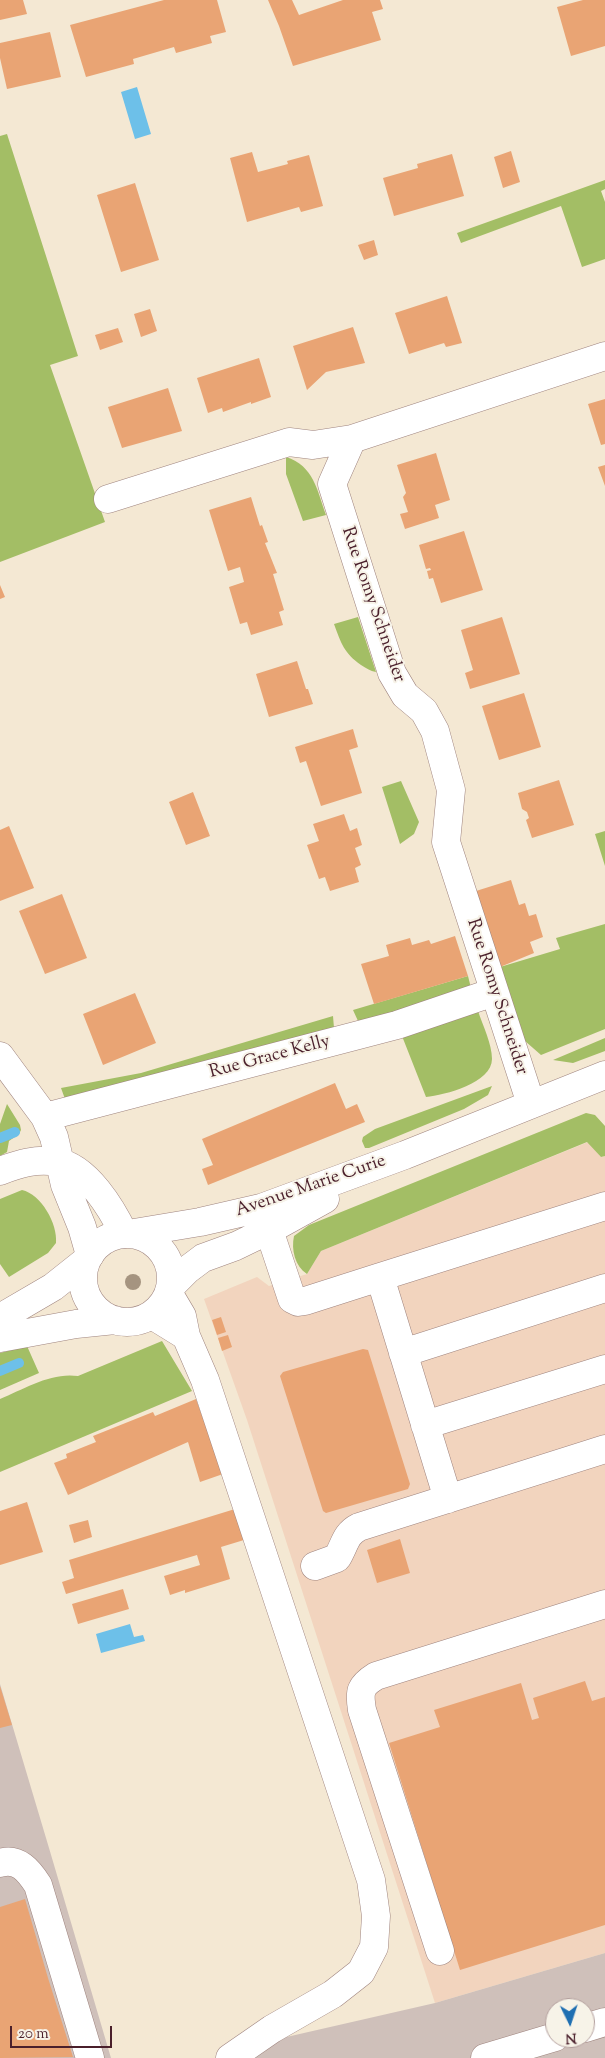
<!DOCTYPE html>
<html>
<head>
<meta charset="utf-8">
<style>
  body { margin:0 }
  #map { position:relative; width:605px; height:2058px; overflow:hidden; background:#f4e8d3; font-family:"Sorts Mill Goudy",serif }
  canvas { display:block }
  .north { position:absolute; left:545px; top:1998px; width:50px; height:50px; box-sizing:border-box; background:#f7f3e8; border:1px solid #b29e9c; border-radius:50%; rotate:176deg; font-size:14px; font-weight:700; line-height:20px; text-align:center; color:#4a1f2b }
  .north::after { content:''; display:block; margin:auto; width:18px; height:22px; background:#1f6fb2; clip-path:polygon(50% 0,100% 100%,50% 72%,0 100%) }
  .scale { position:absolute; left:10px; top:2026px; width:102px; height:22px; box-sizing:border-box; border:2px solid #4a1f2b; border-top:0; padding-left:6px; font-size:15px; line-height:18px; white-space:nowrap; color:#4a1f2b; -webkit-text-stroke:4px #f7f3e8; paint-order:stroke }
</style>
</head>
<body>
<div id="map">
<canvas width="605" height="2058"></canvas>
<div class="north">N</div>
<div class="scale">20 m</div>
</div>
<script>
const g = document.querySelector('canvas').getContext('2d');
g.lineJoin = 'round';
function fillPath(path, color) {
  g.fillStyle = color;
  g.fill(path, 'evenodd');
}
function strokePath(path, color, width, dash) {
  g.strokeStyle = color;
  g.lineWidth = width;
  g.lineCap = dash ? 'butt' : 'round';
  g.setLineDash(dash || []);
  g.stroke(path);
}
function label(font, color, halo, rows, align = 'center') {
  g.font = font + ' "Sorts Mill Goudy",serif';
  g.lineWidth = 4;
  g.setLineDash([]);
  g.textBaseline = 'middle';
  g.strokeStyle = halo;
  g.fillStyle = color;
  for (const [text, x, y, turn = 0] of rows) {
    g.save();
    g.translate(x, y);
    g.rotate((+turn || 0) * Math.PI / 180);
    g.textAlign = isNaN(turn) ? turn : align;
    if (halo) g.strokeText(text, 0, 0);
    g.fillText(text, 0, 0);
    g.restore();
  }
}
fillPath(new Path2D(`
  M588 1142 601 1157 605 1156V1953L435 2003 247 1420 204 1299 257 1277 269 1286 307 1274 321 1251Z`), '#f2d4be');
fillPath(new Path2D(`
  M0 1684 49 1848 111 2058H0Z
  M605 1953V2058H254L269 2041 435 2003ZM555 2008H585V2038H555Z`), '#cfc0ba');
fillPath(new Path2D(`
  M7 134 78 356 50 365 105 522 0 562V136Z
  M605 180V189L601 191 605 202V259L582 267 561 206 461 243 457 233Z
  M286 457C314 466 317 490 326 515L303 521 286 474Z
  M358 617 376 672C370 671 366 668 361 665 344 653 341 643 334 624Z
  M401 781 419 822 414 834 400 844 382 787Z
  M605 831V866L595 834Z
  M605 924V1029L541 1055 525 1041 500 967 560 949 556 938Z
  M468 976 471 988 361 1023 358 1021 353 1010Z
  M478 1011C483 1026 492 1044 492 1059 492 1083 445 1095 426 1097L402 1036Z
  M333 1016 334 1028 65 1099 61 1088 141 1073Z
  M605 1038V1051L573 1063 553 1060Z
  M492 1086 488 1095 464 1109 369 1148H365L362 1141 363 1137 375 1129Z
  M7 1104 20 1125 21 1130 19 1134 9 1141 7 1152 0 1156V1124Z
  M586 1113 595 1115 605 1126V1156L601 1157 587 1142 321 1251 307 1274C295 1266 291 1250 294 1236L309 1225Z
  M22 1190C41 1194 58 1224 56 1243L48 1253 9 1277 0 1264V1199Z
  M162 1341 192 1391 0 1472V1399C24 1389 51 1372 78 1376Z
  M27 1346 39 1373 0 1390V1353Z`), '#a3be65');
fillPath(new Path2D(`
  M137 87 151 134 135 139 121 92Z
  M130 1624 134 1637 143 1635 145 1641 101 1653 96 1634Z`), '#6dc0e9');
strokePath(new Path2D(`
  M0 1138 15 1132
  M0 1371 19 1363`), '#6dc0e9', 10);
fillPath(new Path2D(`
  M0 0H23L27 14 0 20Z
  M164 0H217L226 32 210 36 212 43 176 53 174 47 133 59 134 64 86 77 70 25Z
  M268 0H292L299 15 343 0H380L383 9 372 12 381 40 293 66 279 26Z
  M583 0H605V46L571 56 557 7Z
  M50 32 61 77 7 89 0 58V43Z
  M511 151 520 182 503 188 494 157Z
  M252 152 258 172 288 164 287 161 309 155 323 206 301 212 299 207 247 222 230 158Z
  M452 154 464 196 394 216 383 178 418 168 417 164Z
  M135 183 159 260 121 272 97 195Z
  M374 240 378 255 364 260 358 245Z
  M447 296 462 343 446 347 444 343 409 354 395 313Z
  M150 309 157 331 141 337 134 314Z
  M353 327 365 363 326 372 307 390 293 346Z
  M118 328 123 342 100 350 95 335Z
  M259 358 271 397 251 404V402L223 412 222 408 208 413 197 378Z
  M168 388 182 431 122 448 108 407Z
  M605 399V444L601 445 588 404Z
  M436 453 450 500 435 505 439 518 405 529 400 514 408 512 403 497 406 493 397 465Z
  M605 465V486L598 467Z
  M251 497 260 526 262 525 268 542 265 543 277 573 273 574 284 610 279 612 283 625 251 635 247 622 240 624 229 587 244 582 240 567 228 571 209 510Z
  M464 531 483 590 441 603 433 578 429 579 427 571 431 570 430 568 426 569 419 545Z
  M0 585 5 597 0 599Z
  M502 617 520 674 470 689 465 673 473 670 461 630Z
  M297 661 306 689H308L313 704 269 717 256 674Z
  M524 693 541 747 499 760 482 706Z
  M353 729 358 747 349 750 362 793 321 806 306 761 300 763 295 747Z
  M559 780 574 825 532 838 526 820 529 818 527 812 522 809 518 793Z
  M193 792 210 836 186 845 169 802Z
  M344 814 350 831 357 828 362 845 355 848 361 865 355 868 359 882 330 891 325 877 319 879 307 845 319 841 313 824Z
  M9 826 34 888 0 901V830Z
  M511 880 519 905 525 903 529 916 536 914 543 937 530 942 534 953 500 967 476 891Z
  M62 894 87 958 45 974 19 911Z
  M455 936 468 976 374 1004 361 964 389 956 386 945 410 938 412 945 429 940 431 944Z
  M135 993 156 1043 103 1065 83 1014Z
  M335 1083 346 1109 357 1104 365 1122 208 1185 202 1169 213 1165 202 1139Z
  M221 1317 226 1332 217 1335 212 1320Z
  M228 1335 232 1347 222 1351 218 1338Z
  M363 1349 368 1350 410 1484 408 1489 326 1513 323 1511 280 1376 283 1372Z
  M196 1399 223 1474 200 1482 188 1442 68 1495 54 1463 67 1458 66 1454 96 1442 93 1436 153 1412 155 1416Z
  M27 1502 43 1552 0 1565V1511Z
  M235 1509 244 1540 221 1547 230 1579 185 1593V1590L170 1595 164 1576 200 1565 197 1555 66 1594 62 1582 74 1578 69 1560Z
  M88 1520 92 1537 74 1543 69 1525Z
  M400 1539 410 1573 377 1583 367 1550Z
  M123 1589 129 1609 78 1624 72 1604Z
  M585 1681 592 1701 605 1697V1925L460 1970 389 1743 440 1727 434 1710 521 1683 532 1720 539 1718 533 1698Z
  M0 1686 12 1725 0 1728Z
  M25 1899 48 1978 73 2057 0 2058V1907Z`), '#e9a474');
const minor = new Path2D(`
  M108 499 289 442 313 445 352 439
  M0 1056 45 1117 54 1137 65 1185 82 1227 90 1255
  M531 1104 446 842 451 790 435 731 424 711 405 695 392 673 332 484 352 439 605 356
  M45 1117 397 1025 494 992
  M0 1171C18 1164 37 1158 57 1162 87 1167 112 1209 124 1234
  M269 1230 292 1299 298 1302 305 1301 380 1277
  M169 1294 182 1316 186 1336 205 1380 371 1880 376 1916 374 1947 361 1972 333 1994 272 2029 230 2058
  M152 1315 186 1336
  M403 1353 605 1288
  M425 1425 605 1369
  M448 1499 380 1277 605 1206
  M315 1566 337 1558C345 1545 345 1534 359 1527L605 1449
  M0 1863C18 1857 29 1871 38 1885L90 2058
  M440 1951 362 1710C359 1691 360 1686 376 1676L605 1604
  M585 2028 605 2022
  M485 2058 555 2037`);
const major = new Path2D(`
  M83 1278a44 44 0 1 1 88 0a44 44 0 1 1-88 0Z
  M128 1234 200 1222 261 1208 405 1155 605 1075
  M171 1286 187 1270 203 1258 236 1246 269 1230 325 1199
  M0 1318 53 1287 87 1260
  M0 1338 76 1324 115 1320`);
strokePath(minor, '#9f847f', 29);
strokePath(major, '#9f847f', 29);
strokePath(minor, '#fff', 28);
strokePath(major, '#fff', 28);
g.fillStyle = '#a59480';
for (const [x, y] of [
  [133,1282]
]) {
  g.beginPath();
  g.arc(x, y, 8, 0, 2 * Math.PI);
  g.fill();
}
label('18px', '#4a1f2b', '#f7f3e8', [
  ["Rue Romy Schneider",372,605,71],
  ["Rue Romy Schneider",496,997,72],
  ["Rue Grace Kelly",270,1058,-15],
  ["Avenue Marie Curie",311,1187,-19]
]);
</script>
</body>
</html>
